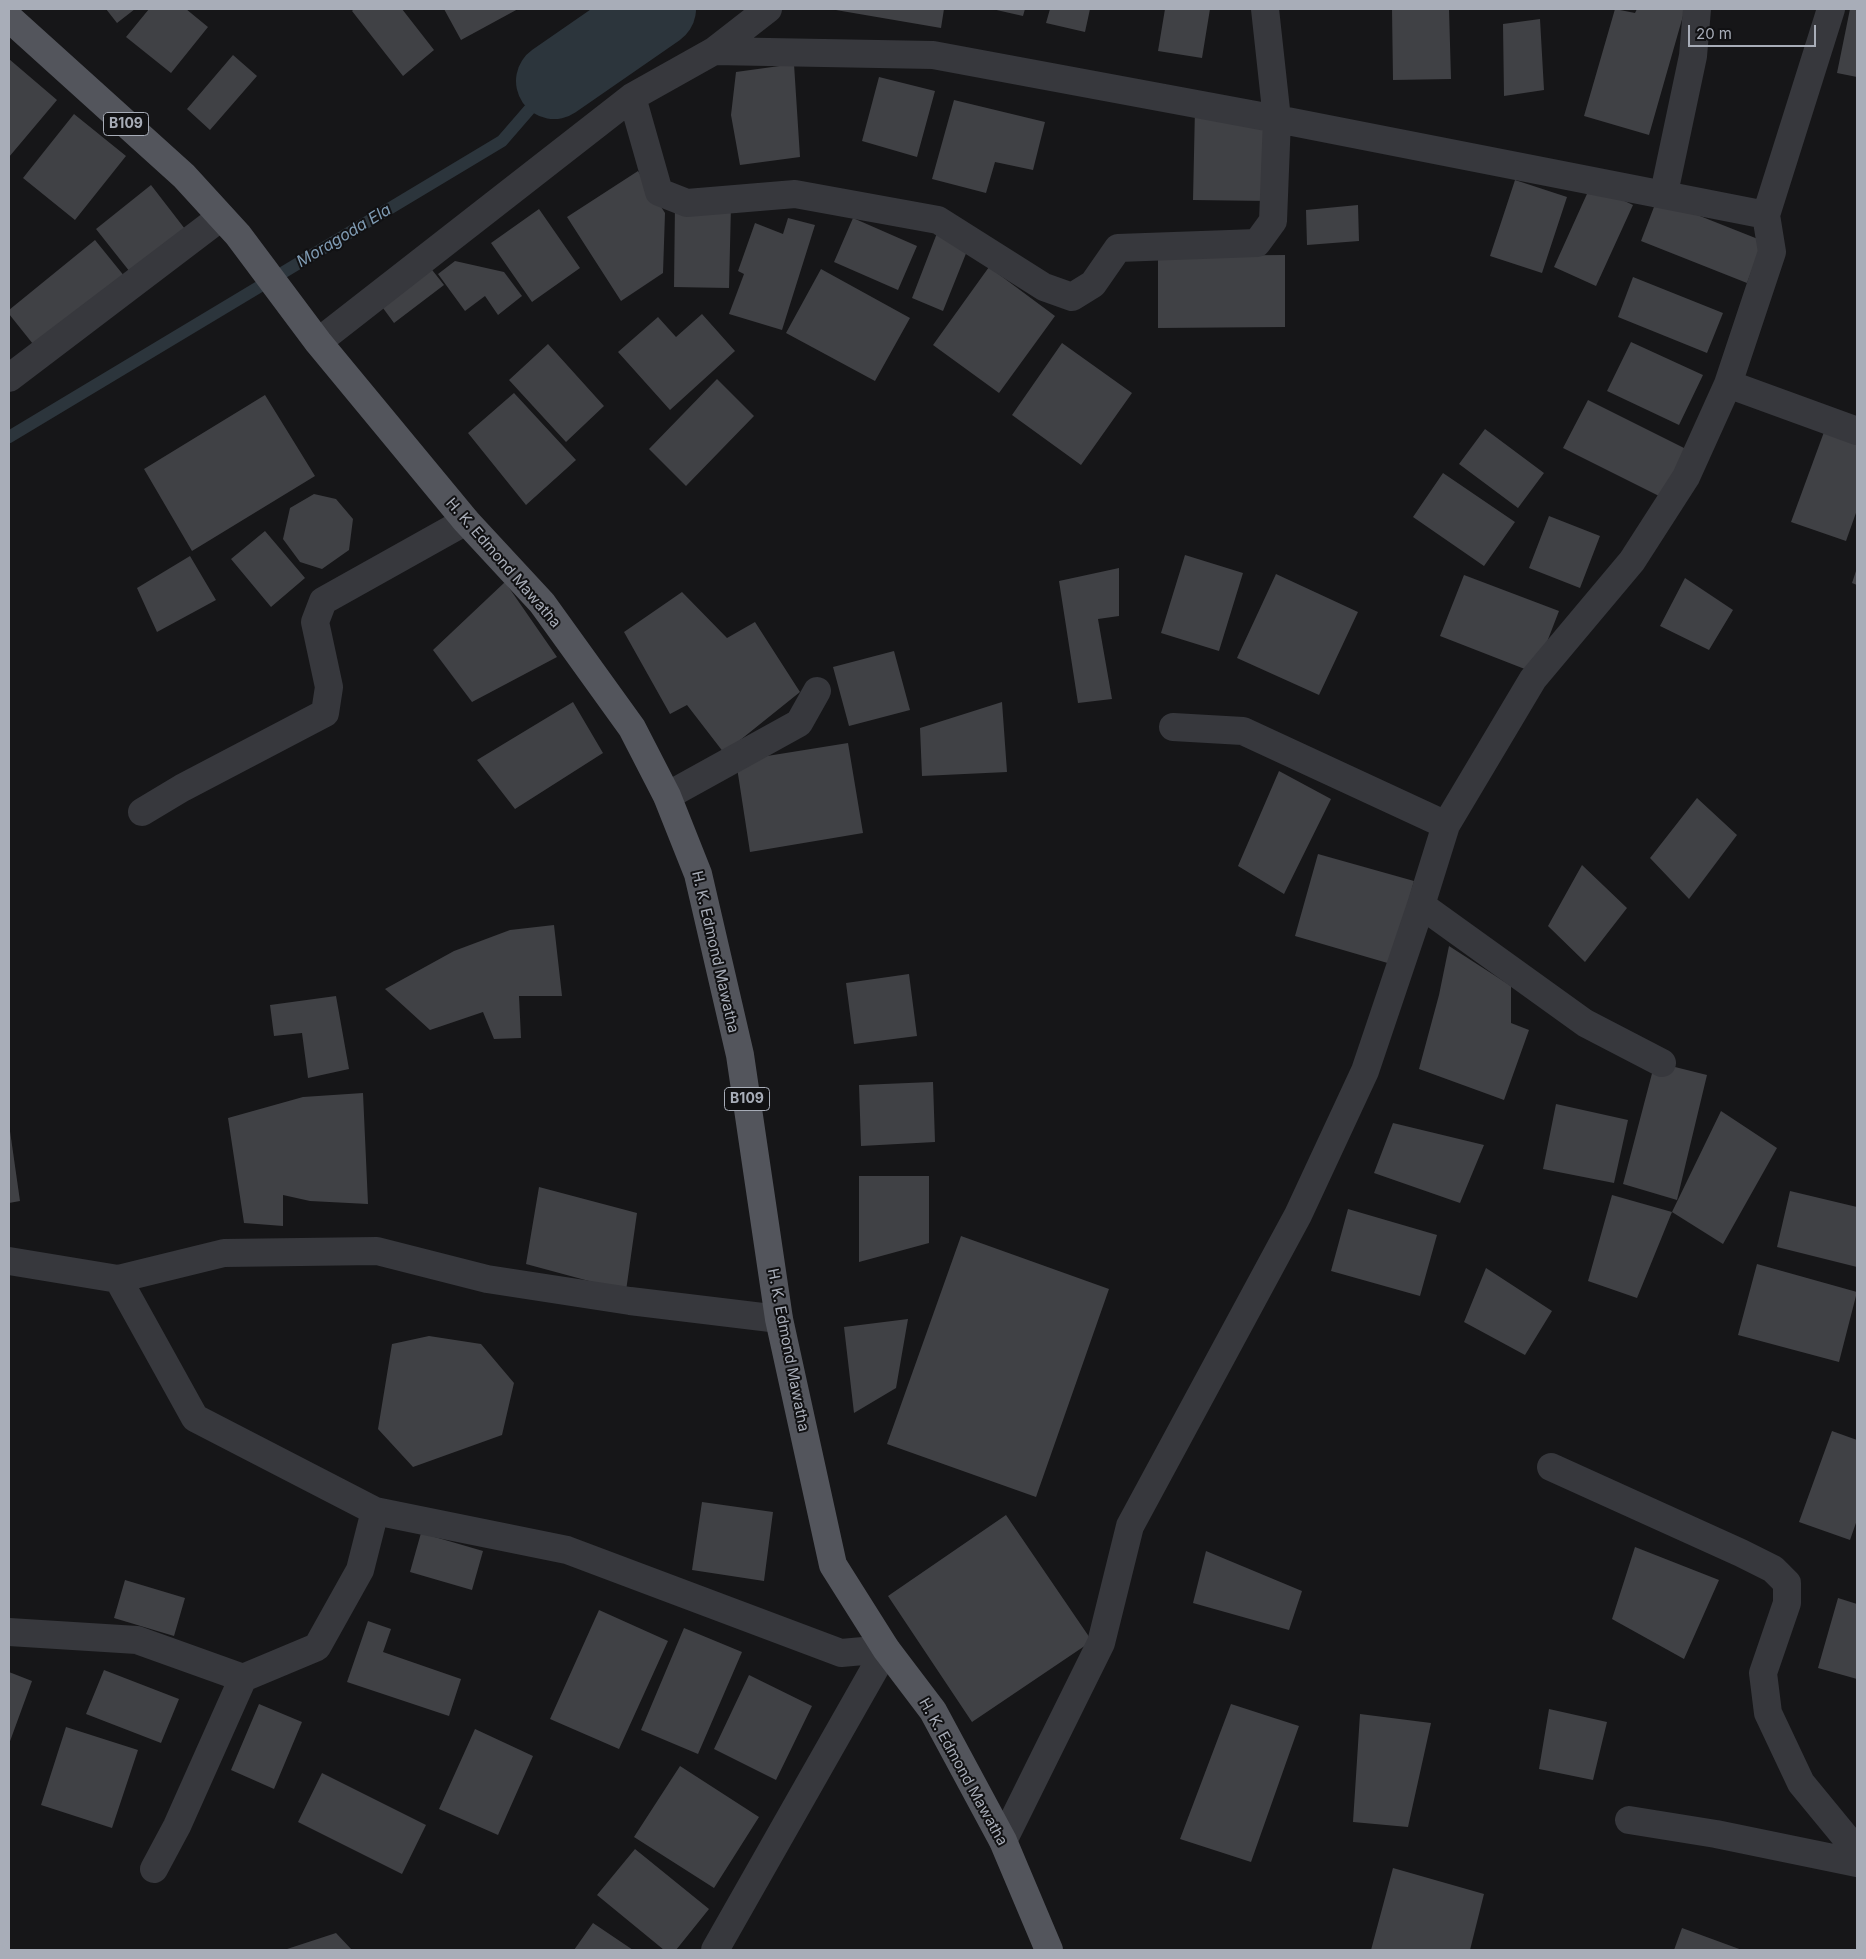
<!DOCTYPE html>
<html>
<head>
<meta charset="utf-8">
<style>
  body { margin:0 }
  #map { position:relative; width:1866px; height:1959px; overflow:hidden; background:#161618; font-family:Inter,sans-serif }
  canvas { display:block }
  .frame { position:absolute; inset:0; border:10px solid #a8adb8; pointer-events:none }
  .scale { position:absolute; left:1688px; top:25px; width:128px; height:22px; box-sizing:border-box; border:2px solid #a8adb8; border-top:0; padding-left:6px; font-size:15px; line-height:18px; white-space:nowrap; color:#a8adb8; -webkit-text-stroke:4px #111113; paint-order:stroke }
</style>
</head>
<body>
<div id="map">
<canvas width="1866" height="1959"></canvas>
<div class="frame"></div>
<div class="scale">20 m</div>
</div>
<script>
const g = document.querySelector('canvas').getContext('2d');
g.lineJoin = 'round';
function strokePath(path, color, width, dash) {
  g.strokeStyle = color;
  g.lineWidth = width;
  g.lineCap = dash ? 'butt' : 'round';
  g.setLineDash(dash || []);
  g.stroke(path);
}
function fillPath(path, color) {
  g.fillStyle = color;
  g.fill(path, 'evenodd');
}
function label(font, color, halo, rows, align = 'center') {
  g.font = font + ' Inter,sans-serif';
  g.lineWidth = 4;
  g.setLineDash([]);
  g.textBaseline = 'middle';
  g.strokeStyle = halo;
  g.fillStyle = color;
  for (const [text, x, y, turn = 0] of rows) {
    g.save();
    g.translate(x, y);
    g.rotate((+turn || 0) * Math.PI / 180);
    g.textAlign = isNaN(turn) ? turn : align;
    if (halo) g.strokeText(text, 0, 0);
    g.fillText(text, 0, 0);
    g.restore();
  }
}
strokePath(new Path2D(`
  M9 437 502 141 554 81`), '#2c353c', 12);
strokePath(new Path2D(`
  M554 81 658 9`), '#2c353c', 76);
fillPath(new Path2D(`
  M106 9H135L117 23Z
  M149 9H186L208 27 171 73 126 37Z
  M354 9H402L434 50 403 76 352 11Z
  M444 9H518L461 40Z
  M830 9H944L941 28Z
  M992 9H1025L1023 16Z
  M1050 9H1090L1085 32 1046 23Z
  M1165 9H1210L1202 58 1158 51Z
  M1392 9H1449L1451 79 1393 80Z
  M1615 9 1635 13 1637 9H1685L1649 135 1584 116Z
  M1850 9H1857V77L1837 73Z
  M1540 19 1544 90 1504 96 1503 24Z
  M233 55 257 76 210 130 187 109Z
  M9 59 57 100 9 157Z
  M794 64 800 157 740 165 731 115 736 72Z
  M879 77 935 91 917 157 862 141Z
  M954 100 1045 122 1033 170 995 162 986 193 932 179Z
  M1195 108 1271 127 1270 201 1193 200Z
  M74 114 126 156 75 220 23 178Z
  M638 171 665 213 663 273 621 301 567 217Z
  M1515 180 1567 197 1542 273 1490 256Z
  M151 185 185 229 130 272 96 229Z
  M1591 185 1633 205 1596 286 1554 267Z
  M1657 199 1763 241 1747 283 1641 241Z
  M675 204 731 205 729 288 674 287Z
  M1358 205 1359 241 1307 245 1306 210Z
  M539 209 580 268 532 302 491 243Z
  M788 218 815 225 782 330 729 314 744 274 738 271 755 223 783 234Z
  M853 218 917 246 898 290 834 262Z
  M939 228 971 241 943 311 912 298Z
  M95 240 125 277 37 349 9 314V310Z
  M1285 255V327L1158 328V256Z
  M455 261 504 272 522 296 498 315 485 296 465 311 438 274Z
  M429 266 444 285 394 323 380 304Z
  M989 267 1055 316 999 393 933 345Z
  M821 269 910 318 875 381 786 333Z
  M1633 277 1723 313 1707 353 1618 317Z
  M702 314 735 351 670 410 618 352 658 317 676 337Z
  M1631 342 1703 375 1679 425 1607 391Z
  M1062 343 1132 393 1081 465 1012 415Z
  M548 344 604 406 566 442 509 380Z
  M717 379 754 416 686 486 649 449Z
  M514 393 576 460 526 505 468 433Z
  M265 395 315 476 192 551 144 469Z
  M1588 400 1688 450 1663 498 1563 448Z
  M1485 429 1544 473 1518 508 1459 464Z
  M1824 432 1857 445V510L1846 541 1791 522Z
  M1443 473 1515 522 1484 566 1413 517Z
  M314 494 336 499 353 519 349 550 322 569 300 562 283 539 290 508Z
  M1549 516 1600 536 1580 588 1529 568Z
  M265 531 305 578 271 607 231 559Z
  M1185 555 1243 573 1219 651 1161 633Z
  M190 556 216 600 157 632 137 588Z
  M1119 568V616L1098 619 1112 699 1078 703 1059 581Z
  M1857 568V585L1852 583Z
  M1276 574 1358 612 1319 695 1237 658Z
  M1464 575 1559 611 1535 673 1440 636Z
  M1685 578 1733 610 1709 650 1660 626Z
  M505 582 557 657 472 702 433 650Z
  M682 592 727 638 755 622 800 692 724 753 687 705 670 714 624 632Z
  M894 651 910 710 849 726 833 667Z
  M573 702 603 753 515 809 477 760Z
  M1002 702 1007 772 922 776 920 728Z
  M848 743 863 833 750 852 736 761Z
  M1279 771 1331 799 1284 894 1238 866Z
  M1697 798 1737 835 1689 899 1650 858Z
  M1318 854 1414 881 1391 964 1295 936Z
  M1582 865 1627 908 1585 962 1548 926Z
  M554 925 562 996H519L521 1038 494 1039 483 1012 430 1030 385 989 454 951 510 930Z
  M1449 946 1511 986V1023L1529 1030 1504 1100 1419 1069 1439 995Z
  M909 974 917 1036 854 1044 846 983Z
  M336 996 349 1069 308 1078 302 1033 274 1036 270 1005Z
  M1655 1062 1707 1075 1677 1200 1623 1184Z
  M933 1082 935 1142 861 1146 859 1085Z
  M363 1093 368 1204 310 1201 283 1195V1226L244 1223 228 1118 303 1097Z
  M1556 1104 1628 1120 1614 1183 1543 1169Z
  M1721 1111 1777 1148 1723 1244 1672 1212 1637 1298 1588 1281 1612 1195 1672 1212Z
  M1393 1123 1484 1145 1460 1203 1374 1173Z
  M9 1124 20 1201 9 1203Z
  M859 1176H929V1243L859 1262Z
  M539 1187 637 1213 626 1291 526 1264Z
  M1790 1191 1857 1207V1267L1777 1247Z
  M1348 1209 1437 1235 1420 1296 1331 1271Z
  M961 1236 1109 1289 1036 1497 887 1444Z
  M1757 1264 1857 1292 1839 1362 1738 1335Z
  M1486 1268 1552 1311 1525 1355 1464 1322Z
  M908 1319 896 1388 854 1413 844 1327Z
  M429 1336 481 1344 514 1383 502 1435 413 1467 378 1429 392 1344Z
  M1832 1431 1857 1440V1520L1850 1540 1799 1522Z
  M702 1502 773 1512 764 1581 692 1570Z
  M1006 1515 1092 1641 972 1722 888 1596Z
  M421 1533 483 1551 472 1590 410 1572Z
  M1635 1547 1719 1580 1684 1659 1612 1619Z
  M1206 1551 1302 1591 1289 1630 1193 1603Z
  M125 1580 185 1598 174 1636 114 1618Z
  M1838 1598 1857 1604V1679L1818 1668Z
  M599 1610 668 1641 619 1749 550 1719Z
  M368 1621 391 1629 383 1652 461 1679 449 1716 347 1682Z
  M684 1628 742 1652 698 1754 641 1730Z
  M104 1670 179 1699 161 1743 86 1714Z
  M9 1672 32 1681 9 1744Z
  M749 1675 812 1706 776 1780 714 1749Z
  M259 1704 302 1722 274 1789 231 1770Z
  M1231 1704 1299 1726 1251 1862 1180 1839Z
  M1549 1709 1607 1722 1593 1780 1539 1769Z
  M1360 1714 1431 1723 1408 1827 1353 1822Z
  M66 1727 138 1750 112 1828 41 1805Z
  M475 1729 533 1756 498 1835 439 1809Z
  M680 1766 759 1817 714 1888 634 1837Z
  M322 1773 426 1825 402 1874 298 1822Z
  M635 1849 709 1909 676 1950H664L597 1895Z
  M1393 1868 1484 1894 1470 1950H1371Z
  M593 1923 633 1950H574Z
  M1682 1928 1742 1950H1674Z
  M336 1933 352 1950H284Z`), '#404145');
strokePath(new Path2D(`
  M714 51 768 9
  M632 97 659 192 687 203 795 194 938 220 1044 287 1072 297 1093 284 1118 248 1257 243 1273 221 1277 119 1265 9
  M1664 193 1693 56 1697 9
  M1766 215 1831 9
  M318 342 632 97 714 51 933 55 1277 119 1766 215 1772 252 1728 384 1857 431
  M9 378 221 217
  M1173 727 1243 731 1446 825
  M667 796 799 723 817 691
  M142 812 182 788 325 713 329 687 315 622 323 601 466 521
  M1421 905 1585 1023 1662 1063
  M9 1261 118 1279 195 1418 375 1511 567 1550 841 1653 886 1649
  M118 1279 224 1253 377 1251 487 1279 630 1301 779 1319
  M1551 1467 1741 1553 1773 1569 1787 1583V1603L1763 1673 1768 1713 1801 1783 1857 1851
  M9 1632 137 1640 243 1678 317 1647 360 1570 375 1511
  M1629 1820 1716 1834 1857 1863
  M1003 1841 1101 1643 1130 1526 1298 1215 1365 1071 1421 905 1446 825 1533 679 1632 561 1686 477 1728 384
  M154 1869 177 1826 243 1678
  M715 1950 886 1649`), '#37383d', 28);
strokePath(new Path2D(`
  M9 18 184 176 238 235 318 342 466 521 542 603 632 728 667 796 698 874 740 1055 779 1319 833 1565 886 1649 933 1711 1003 1841 1049 1950`), '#53555c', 28);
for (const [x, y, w] of [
  [126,124,45],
  [747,1099,45]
]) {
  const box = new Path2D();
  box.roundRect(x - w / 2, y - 11.5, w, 23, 4);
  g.fillStyle = '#111113';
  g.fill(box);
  strokePath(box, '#a8adb8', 1);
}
label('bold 14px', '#a8adb8', null, [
  ["B109",126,124],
  ["B109",747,1099]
]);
label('15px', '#a8adb8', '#111113', [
  ["H. K. Edmond Mawatha",503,563,49],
  ["H. K. Edmond Mawatha",715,952,77],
  ["H. K. Edmond Mawatha",788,1350,79],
  ["H. K. Edmond Mawatha",963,1772,61]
]);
label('italic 16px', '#7f9bb3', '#111113', [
  ["Moragoda Ela",344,236,-31]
]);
</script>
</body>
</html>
